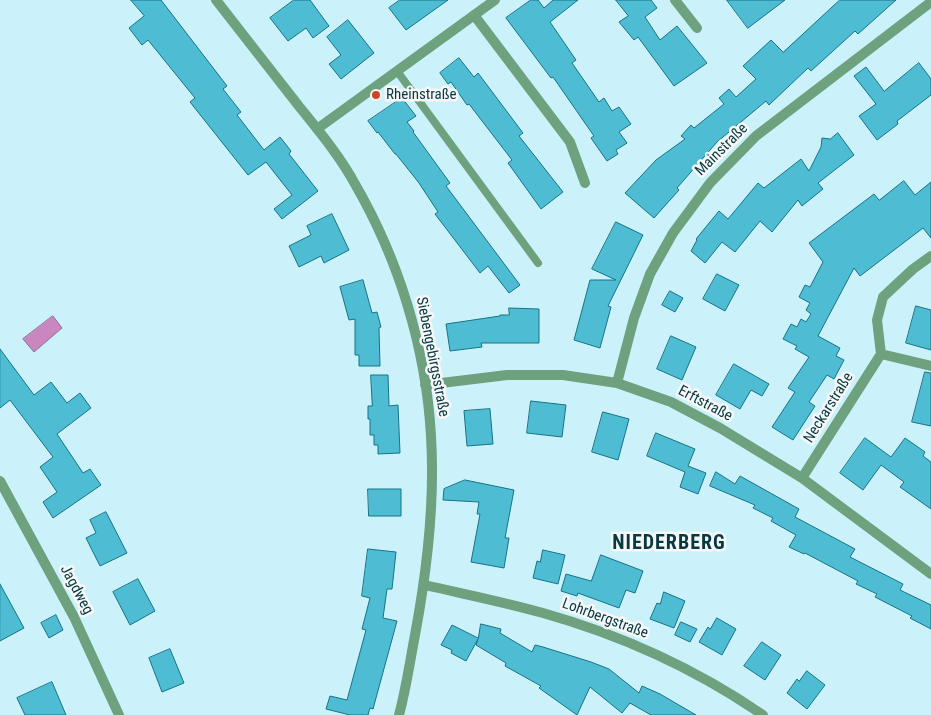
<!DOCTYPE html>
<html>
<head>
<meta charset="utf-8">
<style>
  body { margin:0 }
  canvas { display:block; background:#cbf2fb }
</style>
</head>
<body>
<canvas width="931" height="715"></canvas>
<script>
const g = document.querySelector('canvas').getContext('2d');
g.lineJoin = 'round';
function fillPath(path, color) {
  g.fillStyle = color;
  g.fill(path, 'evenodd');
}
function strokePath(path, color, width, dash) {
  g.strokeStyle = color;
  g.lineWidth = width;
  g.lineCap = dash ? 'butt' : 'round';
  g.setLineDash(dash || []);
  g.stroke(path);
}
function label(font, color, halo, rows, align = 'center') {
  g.font = font + ' "Roboto Condensed",sans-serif';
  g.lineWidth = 5;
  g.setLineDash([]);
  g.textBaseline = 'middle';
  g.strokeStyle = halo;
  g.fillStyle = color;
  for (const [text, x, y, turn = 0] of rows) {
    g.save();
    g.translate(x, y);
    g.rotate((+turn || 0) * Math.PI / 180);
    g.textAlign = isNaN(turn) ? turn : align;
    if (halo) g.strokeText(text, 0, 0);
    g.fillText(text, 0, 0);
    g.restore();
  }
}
const water = new Path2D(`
  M53 316 62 328 34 352 23 339Z`);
fillPath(water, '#ca86be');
strokePath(water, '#8f6f99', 1);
const building = new Path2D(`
  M131 0H161L227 86 223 89 241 112 237 115 264 150 280 137 291 151 289 154 318 191 282 219 274 209 292 195 266 162 248 175 190 102 195 98 148 40 142 45 129 28 144 16Z
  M294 0H310L329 26 313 38 306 28 288 41 270 18Z
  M400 0H448L406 30 389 8Z
  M531 0H538L544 8 553 0H578L550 22 576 60 572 63 599 102 604 98 612 111 619 107 631 124 619 132 627 143 616 150 618 154 607 161 591 138 594 136 553 77 551 78 506 18Z
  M616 0H651L657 8 645 17 660 40 677 26 707 63 674 86 638 37 634 40 619 22 628 16Z
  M727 0H785L748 28Z
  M840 0H896L858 34 855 31 811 71 808 68 769 105 766 101 717 142 677 188 679 190 654 218 625 193 656 160 685 139 681 136 691 125 694 128 724 104 719 98 729 89 736 97 756 79 743 66 771 40 783 52Z
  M348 20 374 53 341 79 329 64 341 55 327 37Z
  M459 58 474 77 478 73 523 133 519 136 563 192 541 209 508 163 512 160 469 104 467 105 451 82 448 84 440 73Z
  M919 63 931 79V95L897 121 898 124 877 140 859 116 876 104 854 76 866 67 884 91Z
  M402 98 416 116 407 122 414 131 413 132 450 183 446 186 520 285 509 293 488 266 480 273 435 214 438 212 419 183 396 154H395L378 132 377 133 368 121Z
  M838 133 854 155 818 183 823 189 802 206 798 200 772 232 760 221 735 252 722 242 705 263 691 251 697 240 696 239 719 211 728 219 758 183 764 188 801 159 809 171 821 147 822 138 830 139Z
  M904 181 915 195 931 182V238L923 228 860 276 854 268 818 336 840 348 836 356 844 360 834 379 827 375 809 402 815 406 793 440 772 427 795 392 788 388 809 357 795 349 797 346 783 339 791 324 797 327 801 319 806 322 811 314 806 310 810 303 799 297 805 285 810 287 823 262 809 243 874 194 879 200Z
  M332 214 349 250 324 263 321 256 299 267 289 246 311 235 307 226Z
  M616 222 643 235 608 306 611 307 600 348 574 340 590 280H616L592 269Z
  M717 274 739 285 725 311 703 299Z
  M363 280 372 313 377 312 381 327 379 328 380 366H359V355H355V319L349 320 340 287Z
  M670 291 683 298 675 312 662 305Z
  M916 306 931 310V350L906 343Z
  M509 308 539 309V343H481L482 347 450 351 446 324 500 316V315H509Z
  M671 336 696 347 682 380 657 369Z
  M0 349 34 395 51 382 67 403 80 393 91 408 57 434 83 473 90 469 101 485 53 518 43 502 57 492 40 467 53 457 10 400 0 408Z
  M734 364 769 384 762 396 751 390 740 409 716 395Z
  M925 372 931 373V426L912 422Z
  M371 375H388L389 406 398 405 400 453 378 454V445H374V435H370V419H368V406H372Z
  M531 401 566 405 562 437 527 433Z
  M490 409 493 444 467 446 464 411Z
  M603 412 629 419 618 460 592 452Z
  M656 433 695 449 688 466 706 473 698 494 680 487 685 472 647 456Z
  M865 438 891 457 905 438 925 452 923 456 931 462V509L900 487 904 482 881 465 863 490 840 473Z
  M716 472 735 484 740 476 799 509 795 517 855 549 850 557 903 584 900 590 931 605V629L910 618 912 616 875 597 877 594 856 584 858 581 805 553 804 554 789 547 796 535 771 521 773 518 753 508 755 505 710 486Z
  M465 480 514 490 505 538H509L504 568 471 562 480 514H477L479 502 443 500 444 489Z
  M368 489H401V516H369Z
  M106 512 127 553 100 566 86 538 96 533 90 520Z
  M368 549 396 552 392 589H387L383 618 397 621 373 709 370 708 368 715H350L326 709 330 696 347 700 353 678 366 630 362 629 370 598 362 596Z
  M543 550 565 555 558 584 533 578 537 561 540 562Z
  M601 555 643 571 635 593 626 590 619 608 578 593 577 596 561 591 566 574 591 581Z
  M138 579 155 611 130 625 113 592Z
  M0 584 24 628 0 641Z
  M664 592 685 601 674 628 650 619 657 603 660 604Z
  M56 615 63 630 49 638 41 623Z
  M717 618 736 629 722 655 699 642 708 627 710 629Z
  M681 622 697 629 690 642 675 635Z
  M481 624 501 629 500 633 532 652 535 645 543 647 591 662 609 669 639 693 642 686 660 694 696 715H651L630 703 622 713 590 687 577 715 539 688 541 686 505 666 506 663 476 645 478 639 466 661 451 653 452 650 441 645 452 625 478 638Z
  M762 642 781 655 765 680 744 666Z
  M170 649 184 683 162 692 149 658Z
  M807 671 825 685 807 709 787 693 797 679 799 681Z
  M52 682 66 715H25L17 698Z`);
fillPath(building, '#4ebdd4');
strokePath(building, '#177384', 1);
strokePath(new Path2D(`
  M397 71 538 263`), '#6ea17d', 8);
strokePath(new Path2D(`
  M216 0C243 35 271 70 298 105 318 130 340 156 355 184 399 260 426 348 431 436 435 501 427 571 415 635 410 661 406 689 399 715
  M675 0 697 28
  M474 15 570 142 585 183
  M317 129 495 0
  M881 354 931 366
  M617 383 634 318 650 274 673 233 710 183 756 136 931 2
  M425 385 507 375H563L617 383 671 402 720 428 802 478 931 574
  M802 478 881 354 877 320 883 297 913 269 931 256
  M0 481 74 617 119 715
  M425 585C464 594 504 602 543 613 621 635 696 669 763 715`), '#6ea17d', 10);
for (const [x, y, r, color] of [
  [376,95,5,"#cf4429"]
]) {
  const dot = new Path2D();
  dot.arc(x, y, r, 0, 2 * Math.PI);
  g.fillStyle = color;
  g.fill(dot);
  strokePath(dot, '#f7f7f7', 2);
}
label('15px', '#063942', '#f7f7f7', [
  ["Rheinstraße",386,95]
], 'left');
label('15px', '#063942', '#f7f7f7', [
  ["Mainstraße",722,150,-45],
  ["Siebengebirgsstraße",432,357,79],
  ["Erftstraße",705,404,28],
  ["Neckarstraße",829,408,-58],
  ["Jagdweg",76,590,62],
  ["Lohrbergstraße",605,619,20]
]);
g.letterSpacing = '1px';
label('bold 20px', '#063942', '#f7f7f7', [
  ["NIEDERBERG",669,544]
]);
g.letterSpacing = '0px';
</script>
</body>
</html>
